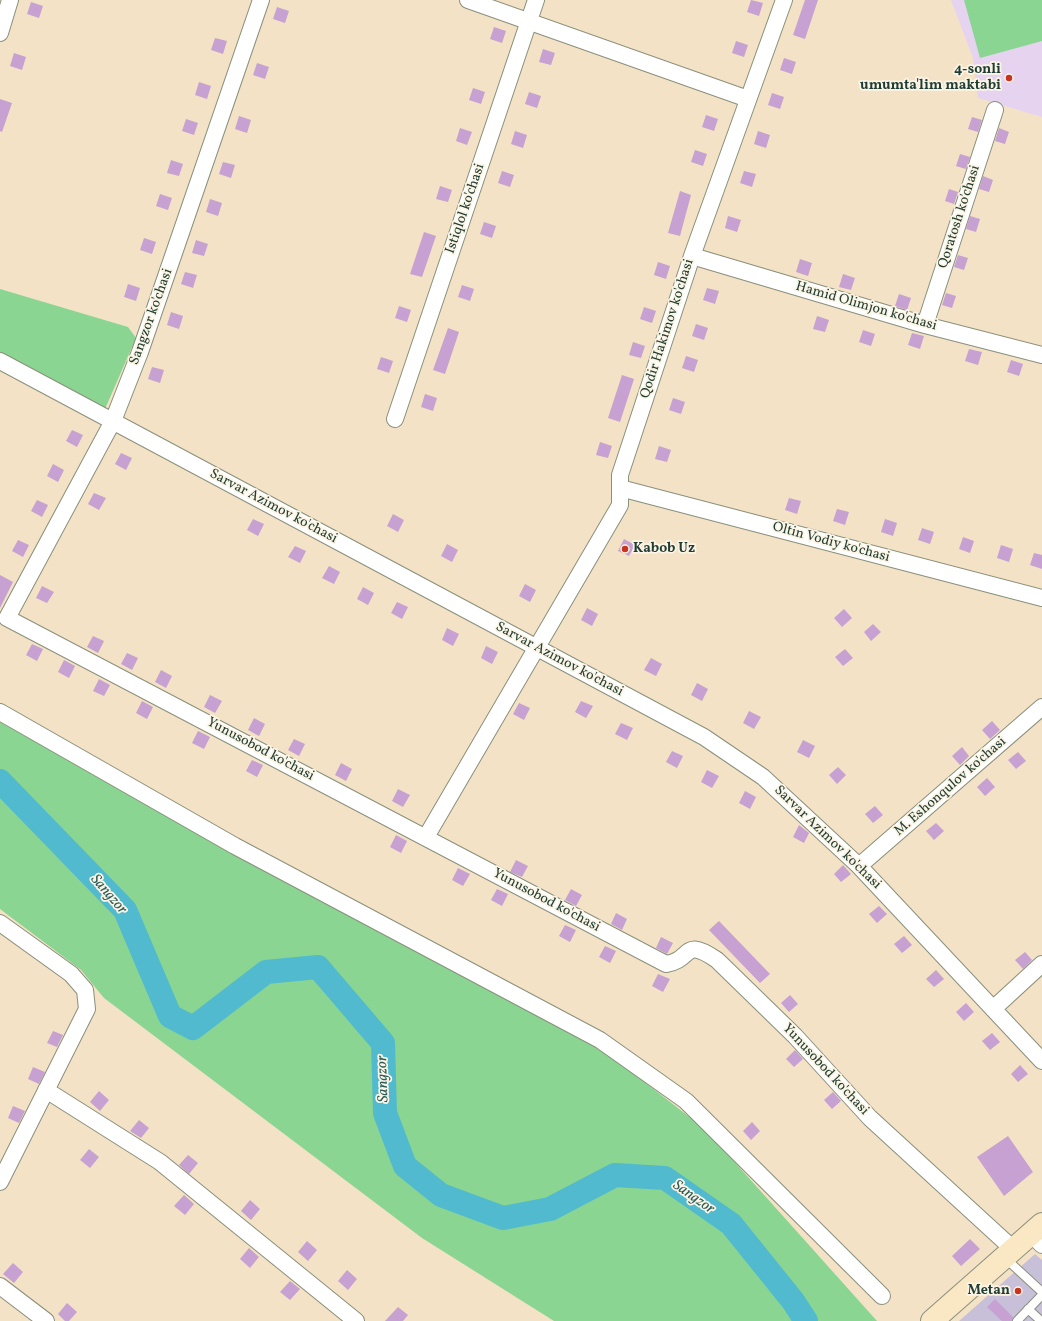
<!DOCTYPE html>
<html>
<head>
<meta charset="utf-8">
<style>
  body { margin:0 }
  canvas { display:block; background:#f3e2c5 }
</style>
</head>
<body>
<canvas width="1042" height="1321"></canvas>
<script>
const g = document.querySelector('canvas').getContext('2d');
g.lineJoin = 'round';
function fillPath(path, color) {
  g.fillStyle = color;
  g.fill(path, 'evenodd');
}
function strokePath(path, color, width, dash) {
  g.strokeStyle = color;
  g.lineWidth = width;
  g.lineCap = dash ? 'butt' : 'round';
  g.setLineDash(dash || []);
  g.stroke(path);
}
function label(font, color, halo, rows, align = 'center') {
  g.font = font + ' Vollkorn,serif';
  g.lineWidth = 3.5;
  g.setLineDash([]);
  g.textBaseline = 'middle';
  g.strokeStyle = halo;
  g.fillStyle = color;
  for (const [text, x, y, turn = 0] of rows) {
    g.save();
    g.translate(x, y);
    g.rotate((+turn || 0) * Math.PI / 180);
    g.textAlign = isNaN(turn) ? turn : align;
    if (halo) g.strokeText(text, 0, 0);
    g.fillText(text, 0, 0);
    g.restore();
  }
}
fillPath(new Path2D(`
  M951 0H1042V117L978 98 973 58Z`), '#e6d3f0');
fillPath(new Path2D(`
  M1035 1254 1042 1260V1321H959Z`), '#c8c0d8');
fillPath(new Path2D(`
  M964 0H1042V41L980 58Z
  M0 289 128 327 136 338 105 409 0 353Z
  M0 722 270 872 603 1050 705 1129 877 1321H554L422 1238 104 998 81 970 0 909Z`), '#8ad592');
strokePath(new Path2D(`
  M0 781 125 910 170 1016 193 1028 266 972 318 967 383 1043 385 1113 405 1166 441 1195 503 1218 550 1209 615 1175 665 1178 731 1224 793 1301 806 1321`), '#51bace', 24);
fillPath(new Path2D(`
  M751 0 763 3 759 16 747 12Z
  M805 0H818L805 39 793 35Z
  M31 2 43 6 39 18 27 14Z
  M277 7 289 11 285 23 273 19Z
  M494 27 506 31 502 43 490 39Z
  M215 38 227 41 223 54 211 50Z
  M736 41 748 45 744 57 732 53Z
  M543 49 555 53 551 65 539 62Z
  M14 53 26 57 22 70 10 66Z
  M784 58 796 62 792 74 780 70Z
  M257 63 269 67 265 79 253 75Z
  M199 82 211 86 207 99 195 95Z
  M473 88 485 92 481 104 469 100Z
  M529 92 541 96 537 108 525 104Z
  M772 93 784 97 780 109 768 105Z
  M0 99 12 103 2 132 0 131Z
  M706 115 718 119 714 131 702 127Z
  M239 116 251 120 247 133 235 129Z
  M972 117 982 120 978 132 968 129Z
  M186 119 198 123 194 135 182 131Z
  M460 128 472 132 467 145 456 141Z
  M999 128 1009 132 1005 144 995 141Z
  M515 131 527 135 523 148 511 144Z
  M758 131 770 135 766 148 754 144Z
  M695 150 707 154 703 166 691 162Z
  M960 154 970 157 966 169 956 166Z
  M171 160 183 164 179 176 167 173Z
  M223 162 235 165 231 178 219 174Z
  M502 171 514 175 510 187 498 183Z
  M744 171 756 174 752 187 740 183Z
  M983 176 993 180 989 192 979 189Z
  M440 186 452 190 448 202 436 199Z
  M949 189 958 192 954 204 945 201Z
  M680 191 691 195 680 236 668 233Z
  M160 194 172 198 168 210 156 206Z
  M210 199 222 203 218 216 206 212Z
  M728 216 741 220 737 232 725 228Z
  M970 216 980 219 976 232 966 229Z
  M484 222 496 226 492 238 480 234Z
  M424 232 436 236 422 277 410 274Z
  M144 238 156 242 152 254 140 250Z
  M196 240 208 244 204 256 192 253Z
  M958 255 968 258 964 270 954 267Z
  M800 259 812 263 808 276 796 272Z
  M658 262 670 266 666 279 654 275Z
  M185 272 197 275 193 288 181 284Z
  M843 274 855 278 851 290 839 287Z
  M128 284 140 288 136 301 124 297Z
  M462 285 474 289 470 301 458 297Z
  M707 288 719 291 715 304 703 300Z
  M946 293 956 296 952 308 942 305Z
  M899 294 911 298 907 310 895 306Z
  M399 306 411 310 407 322 395 318Z
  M644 307 656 311 652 323 640 319Z
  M171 312 183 316 179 329 167 325Z
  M817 316 829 320 825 332 813 329Z
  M696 324 708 328 704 340 692 336Z
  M448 328 459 332 445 374 433 370Z
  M863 330 875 334 871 346 859 342Z
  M912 333 924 336 920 349 908 345Z
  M633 342 645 346 641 358 629 355Z
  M969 349 982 352 978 365 965 361Z
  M686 356 698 360 694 372 682 368Z
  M381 357 393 361 389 373 377 369Z
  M1011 360 1023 364 1019 376 1007 372Z
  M152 367 164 370 160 383 148 379Z
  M622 375 634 379 620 422 608 418Z
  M425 394 437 398 433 411 421 407Z
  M673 398 685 402 681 414 669 410Z
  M72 430 83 435 77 447 66 441Z
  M600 442 612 446 608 458 596 455Z
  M659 446 671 450 667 462 655 459Z
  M121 453 132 458 126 470 115 464Z
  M53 464 64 470 58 482 47 476Z
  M94 493 106 498 99 510 88 504Z
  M789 498 801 501 797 514 785 510Z
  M37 500 48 505 42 517 31 511Z
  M837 509 849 512 845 525 833 521Z
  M393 514 404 520 398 532 387 526Z
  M253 519 264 524 258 536 247 530Z
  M885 519 897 523 893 536 881 532Z
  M922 528 934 532 930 544 918 540Z
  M963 537 974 541 970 553 959 549Z
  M624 539 635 545 629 556 618 551Z
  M18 540 29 545 23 557 12 551Z
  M447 544 458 550 452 562 441 556Z
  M1001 545 1013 549 1009 562 997 558Z
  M295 546 306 551 300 563 288 557Z
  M1034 553 1042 555V569L1030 565Z
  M329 566 340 572 334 584 322 578Z
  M0 575 13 582 0 608Z
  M525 584 536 590 530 602 519 596Z
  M42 586 54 592 47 603 36 598Z
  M363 587 374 593 368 605 357 599Z
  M397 602 408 607 402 619 391 613Z
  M587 608 598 614 592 626 581 620Z
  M844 609 852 618 842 627 834 618Z
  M873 624 881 632 871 641 864 632Z
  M447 628 459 634 453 646 442 640Z
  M93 636 104 641 98 653 87 647Z
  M32 644 43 649 37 661 26 655Z
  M486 646 498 652 492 664 481 658Z
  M845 649 853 658 843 666 835 657Z
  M127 653 138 658 132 670 121 664Z
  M651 658 662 664 656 676 644 670Z
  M64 660 75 666 69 678 58 672Z
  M161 670 172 676 166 688 155 682Z
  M99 679 110 685 104 696 93 691Z
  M697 683 708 689 702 701 691 695Z
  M210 695 222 701 215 713 204 707Z
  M142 701 153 707 147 719 136 713Z
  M581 701 593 706 586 718 575 712Z
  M519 703 530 708 524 720 513 714Z
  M749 711 761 717 754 729 743 723Z
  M254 718 265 724 259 736 248 730Z
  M992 721 1000 730 990 739 982 730Z
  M621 723 633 728 627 740 615 734Z
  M198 731 210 737 204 749 192 743Z
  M294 739 305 744 299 756 288 750Z
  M803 740 815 746 809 758 797 752Z
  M962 747 969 756 960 765 952 756Z
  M672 751 683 756 677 768 666 762Z
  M1018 752 1026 761 1016 769 1008 760Z
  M252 760 263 765 257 777 246 771Z
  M341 763 352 769 346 781 335 775Z
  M838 767 846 775 837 784 829 775Z
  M707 770 719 776 712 788 701 782Z
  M987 778 995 787 985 796 977 787Z
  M398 789 410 795 403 807 392 801Z
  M745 791 756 797 750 809 739 803Z
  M875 806 883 815 873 823 865 814Z
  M936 823 944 831 934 840 926 831Z
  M799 825 809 833 804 843 793 837Z
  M396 835 407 841 401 853 390 847Z
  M516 860 528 866 522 877 510 872Z
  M843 865 851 874 841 882 834 874Z
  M458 868 470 874 463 886 452 880Z
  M497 889 508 894 502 906 491 900Z
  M571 889 582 895 576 906 565 900Z
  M879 906 887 914 877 923 869 914Z
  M616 913 627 919 622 930 611 924Z
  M719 921 770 974 760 983 709 930Z
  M565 925 576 930 570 942 559 936Z
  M904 936 912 945 902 953 894 944Z
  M661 937 673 943 667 954 656 948Z
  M605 946 616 951 610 963 599 957Z
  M1025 952 1032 960 1023 969 1015 960Z
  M936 970 944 979 934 987 926 979Z
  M658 974 670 979 663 992 652 986Z
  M790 995 798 1004 789 1012 781 1003Z
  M966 1003 974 1012 964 1021 956 1012Z
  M53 1031 63 1035 57 1047 47 1043Z
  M992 1033 1000 1042 990 1050 982 1041Z
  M795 1050 803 1059 794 1067 786 1059Z
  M1020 1065 1028 1074 1018 1082 1011 1074Z
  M33 1067 45 1072 39 1084 28 1079Z
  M99 1091 109 1100 100 1111 90 1102Z
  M833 1092 841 1101 832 1109 824 1100Z
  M13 1106 25 1111 19 1123 8 1118Z
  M139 1120 149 1128 141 1138 130 1131Z
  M752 1122 760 1131 751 1140 743 1131Z
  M1008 1136 1033 1172 1004 1196 977 1157Z
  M89 1149 99 1157 90 1168 80 1160Z
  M188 1155 198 1163 189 1174 179 1165Z
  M184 1195 194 1204 185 1215 174 1206Z
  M250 1200 260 1209 251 1220 241 1211Z
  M970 1239 980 1249 961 1266 952 1256Z
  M307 1241 317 1250 308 1261 298 1252Z
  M249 1248 259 1257 250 1268 240 1259Z
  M13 1263 23 1272 14 1283 3 1274Z
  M347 1270 357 1279 348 1290 338 1281Z
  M290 1281 300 1289 290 1300 280 1292Z
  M995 1299 1013 1317 1012 1321H1002L987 1307Z
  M67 1303 77 1312 69 1321H65L58 1314Z
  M398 1307 408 1315 403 1321H385Z`), '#c6a1d1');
const service = new Path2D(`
  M1004 1257 1042 1292
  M1028 1309 1041 1321
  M1017 1321 1042 1295`);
const minor = new Path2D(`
  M261 0 140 352 113 421 7 618 666 964C693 960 682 936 717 960L795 1036 870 1118 1013 1249
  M468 0 748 99
  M0 33 10 0
  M692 256 925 325 1042 355
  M925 325 995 110
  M0 361 704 737 763 777 859 866 1042 1061
  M395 419 536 0
  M620 488 1042 598
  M0 712 235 846 600 1040 686 1101 882 1296
  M426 837 620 505V475L692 256 784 0
  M859 866 1042 707
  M0 923 71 974 85 990 87 1009 0 1182
  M993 1009 1042 964
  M46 1090 160 1162 356 1321
  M1031 1234 1042 1245
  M0 1286 46 1321`);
const secondary = new Path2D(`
  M932 1321 1042 1224`);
strokePath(service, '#89907c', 10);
strokePath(minor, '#89907c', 18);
strokePath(secondary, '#89907c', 24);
strokePath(service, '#fff', 8);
strokePath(minor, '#fff', 16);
strokePath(secondary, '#fae7c3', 22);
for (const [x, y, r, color] of [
  [1009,78,4,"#c8321e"],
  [625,549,4,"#c8321e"],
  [1018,1291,4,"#c8321e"]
]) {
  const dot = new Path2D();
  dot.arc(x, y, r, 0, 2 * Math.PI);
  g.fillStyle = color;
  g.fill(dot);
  strokePath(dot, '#fcf5e5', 1.5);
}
label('bold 14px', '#1f3d34', '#fcf5e5', [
  ["4-sonli",1001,70],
  ["umumta'lim maktabi",1001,86],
  ["Kabob Uz",633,549,"left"],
  ["Metan",1010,1291]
], 'right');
label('14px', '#1f3d34', '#fcf5e5', [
  ["Istiqlol ko'chasi",466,209,-71],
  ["Qoratosh ko'chasi",960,217,-72],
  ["Hamid Olimjon ko'chasi",866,307,16],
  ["Sangzor ko'chasi",152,317,-70],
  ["Qodir Hakimov ko'chasi",668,329,-72],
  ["Sarvar Azimov ko'chasi",273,507,28],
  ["Oltin Vodiy ko'chasi",831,543,15],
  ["Sarvar Azimov ko'chasi",559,660,28],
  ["Yunusobod ko'chasi",260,750,28],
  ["M. Eshonqulov ko'chasi",951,787,-41],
  ["Sarvar Azimov ko'chasi",827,838,44],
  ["Yunusobod ko'chasi",546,901,28],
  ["Yunusobod ko'chasi",825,1070,47]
]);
label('italic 15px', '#2c5c5a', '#fcf5e5', [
  ["Sangzor",108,895,49],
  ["Sangzor",384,1079,-92],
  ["Sangzor",693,1198,35]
]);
</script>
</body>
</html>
